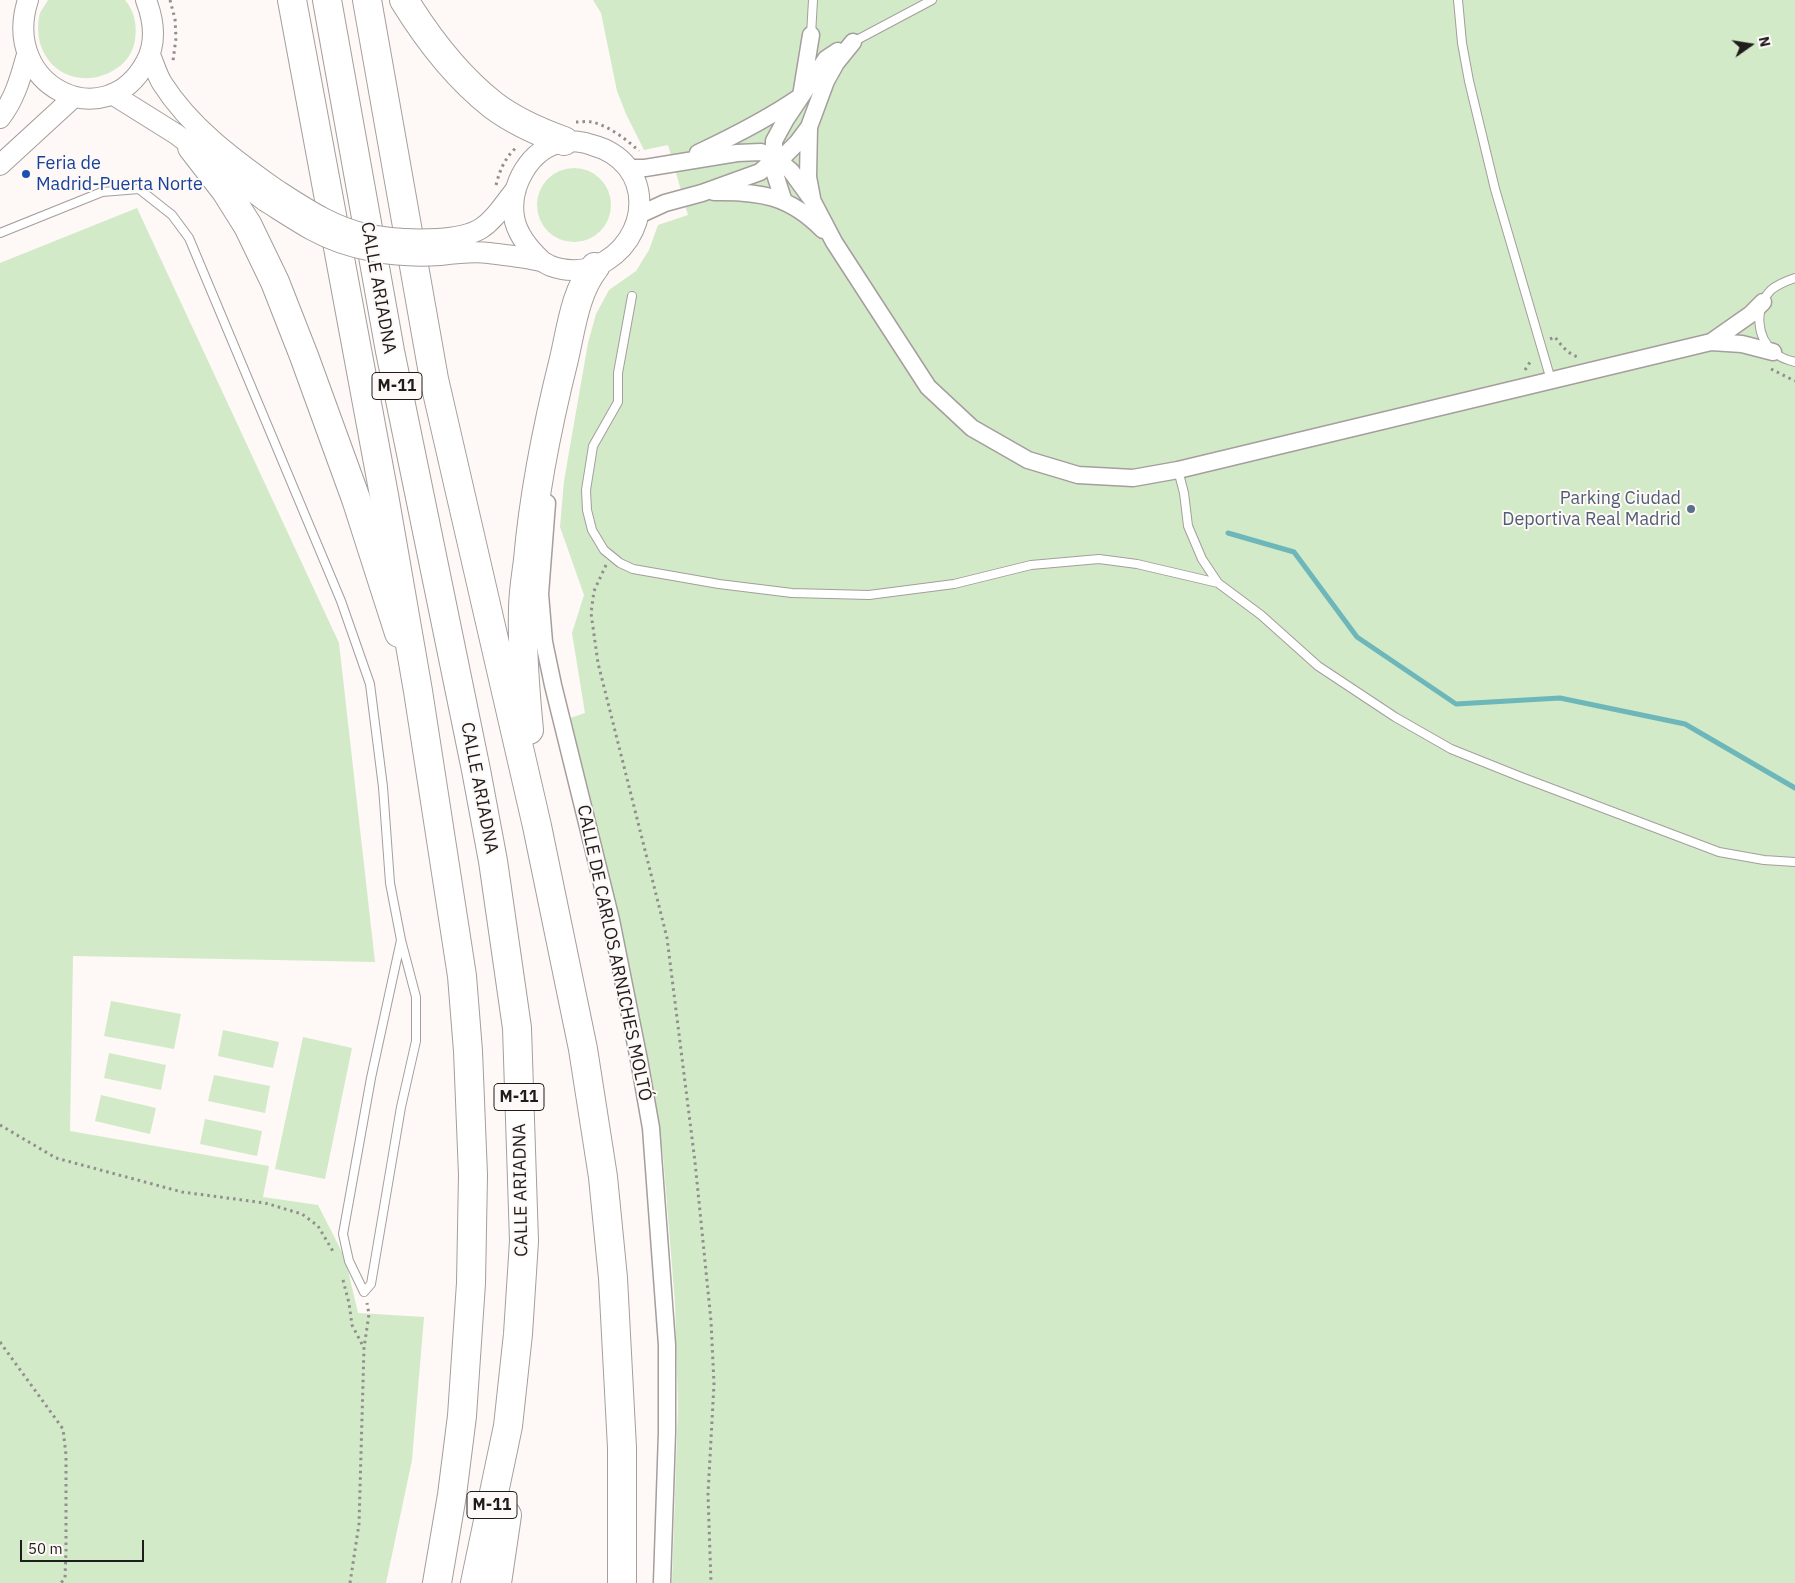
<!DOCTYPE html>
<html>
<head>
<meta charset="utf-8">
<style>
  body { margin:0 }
  #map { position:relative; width:1795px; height:1583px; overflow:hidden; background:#fef8f6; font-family:"IBM Plex Sans",sans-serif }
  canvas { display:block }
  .north { position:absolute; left:1725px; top:20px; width:50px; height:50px; -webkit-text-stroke:4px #fef8f6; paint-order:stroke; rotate:77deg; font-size:14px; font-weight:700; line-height:20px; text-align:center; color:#1f1d1c }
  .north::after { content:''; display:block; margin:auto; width:18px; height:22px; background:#1f1d1c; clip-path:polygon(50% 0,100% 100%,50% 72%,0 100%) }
  .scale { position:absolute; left:20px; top:1540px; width:124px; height:22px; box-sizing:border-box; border:2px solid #1f1d1c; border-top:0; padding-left:6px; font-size:15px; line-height:18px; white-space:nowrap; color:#1f1d1c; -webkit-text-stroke:4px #fef8f6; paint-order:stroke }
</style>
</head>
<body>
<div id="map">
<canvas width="1795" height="1583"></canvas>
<div class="north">N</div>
<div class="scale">50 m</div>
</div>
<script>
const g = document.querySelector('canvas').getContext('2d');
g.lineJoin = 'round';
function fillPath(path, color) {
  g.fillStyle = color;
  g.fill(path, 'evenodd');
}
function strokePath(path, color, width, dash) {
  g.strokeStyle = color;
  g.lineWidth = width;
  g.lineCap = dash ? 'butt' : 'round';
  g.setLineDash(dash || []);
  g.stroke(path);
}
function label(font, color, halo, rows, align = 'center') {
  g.font = font + ' "IBM Plex Sans",sans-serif';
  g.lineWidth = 4;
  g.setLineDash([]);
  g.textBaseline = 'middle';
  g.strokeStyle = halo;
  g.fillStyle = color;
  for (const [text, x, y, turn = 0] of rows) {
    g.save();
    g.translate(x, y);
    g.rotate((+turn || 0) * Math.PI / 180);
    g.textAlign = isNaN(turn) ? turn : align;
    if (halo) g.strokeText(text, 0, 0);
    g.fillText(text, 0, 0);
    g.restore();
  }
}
fillPath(new Path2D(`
  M48 0H125C135 12 137 25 135 40 134 49 128 60 120 66 92 88 51 80 40 43 38 34 37 23 40 13 42 9 46 4 48 0Z
  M593 0H1795V1583H672L678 1407 675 1303 663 1155 651 1074 628 960 570 718 585 713 572 633 584 595 560 527 564 481 588 343 596 314 609 290 636 271 649 250 658 225 688 215 668 145 644 150 626 114 617 91 601 13Z
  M537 205a37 37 0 1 1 74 0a37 37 0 1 1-74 0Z
  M137 208 339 643 375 962 73 956 70 1131 269 1166 263 1197 318 1205 345 1258 358 1313 424 1317 412 1460 386 1583H0V263Z
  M111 1001 181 1014 174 1049 104 1036Z
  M223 1030 279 1042 273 1068 218 1056Z
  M303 1037 352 1048 325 1179 275 1169Z
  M109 1053 166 1065 161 1090 104 1078Z
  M214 1075 270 1086 265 1113 208 1101Z
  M101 1095 156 1108 150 1134 95 1121Z
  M205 1119 262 1131 257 1156 200 1144Z`), '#d2eac8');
strokePath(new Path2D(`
  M1228 533 1294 552 1357 637 1456 704 1560 698 1685 724 1795 788`), '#6db6ba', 5);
const service = new Path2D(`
  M1458 0 1462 43 1469 81 1495 189 1551 380
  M811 35 813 0
  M853 42 932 0
  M0 233 102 192 139 189 172 215 189 238 341 601 370 684 383 787 390 883 401 940
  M1795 278C1786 281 1778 284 1771 290 1754 307 1756 337 1774 352 1780 358 1787 360 1795 362
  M632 296 618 373V402L593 446 586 490 587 510 592 530 604 550 620 563 633 569 719 584 792 593 869 595 954 584 1031 565 1099 559 1137 564 1218 583 1261 615 1318 666 1395 717 1451 749 1521 777 1719 852 1764 860 1795 862
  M1178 470 1184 493 1188 526 1202 559 1218 583
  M401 940 416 997V1041L401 1107 371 1284 364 1292 349 1261 343 1234 371 1078Z`);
const minor = new Path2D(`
  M809 127 808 177 812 198
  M698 153C734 136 768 119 801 96L811 35
  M627 168H645L737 153 761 152 776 158 791 171 812 200 834 242 928 387 972 428 1028 460 1078 475 1133 478 1178 470 1711 342 1742 344 1773 352
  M714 192C760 191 790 196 823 230
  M784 202 774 171 776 158 774 149V141L786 119 826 59 838 51
  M639 215 665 203 702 193 760 172 776 158 785 155 797 143 809 127 826 81 836 63 853 42
  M1711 342 1751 314 1763 302
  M547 503 540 594 544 642 553 685 611 920 639 1060 651 1128 667 1345V1432L662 1583`);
const tertiary = new Path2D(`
  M28 0C0 87 106 137 146 62 157 42 154 21 146 0
  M150 55C154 64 157 75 162 83 190 127 232 158 274 188
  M112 94 176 134 265 201
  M0 118C14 100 20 80 26 58
  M0 165 74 97
  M438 239C485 236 489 224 516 189
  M440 255C456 253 473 251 489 253 505 255 525 257 541 261 544 262 548 265 551 266 564 271 582 272 596 266 653 241 656 162 592 145 584 142 571 140 563 142 530 148 509 186 514 217 517 235 529 249 542 261`);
const trunk = new Path2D(`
  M367 0 434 379 537 826 583 1049 603 1177 613 1278 622 1448V1583
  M404 0C428 39 456 76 493 105 514 121 539 132 564 141
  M192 147 226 191 248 226 275 282 304 356 356 499 399 633
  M529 730C525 690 522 649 523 609 523 593 526 576 528 560 534 491 547 427 564 359 571 329 575 292 595 267`);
const motorway = new Path2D(`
  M292 0 384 495 418 691 462 976 468 1051 473 1175 471 1283 462 1416 452 1495 437 1583
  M327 0 390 351 476 770 493 861 517 1028 524 1241 518 1334 508 1426 475 1583
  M497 1583 507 1515`);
strokePath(service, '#a49e9c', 10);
strokePath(minor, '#a49e9c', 19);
strokePath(tertiary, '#a49e9c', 22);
strokePath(trunk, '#a49e9c', 30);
strokePath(motorway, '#a49e9c', 30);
strokePath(new Path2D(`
  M170 0 175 19 176 38 173 61
  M576 122C581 122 587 121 592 122 609 126 626 139 639 151
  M496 185C500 169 506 156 518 146
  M1550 339 1555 337C1561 345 1568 354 1578 357
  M1771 369 1795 381
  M1525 370 1532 359
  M606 565 594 591 591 613 598 663 667 938 695 1162 711 1321 714 1384 708 1494 711 1583
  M0 1125 56 1158 182 1192 265 1203 302 1214 318 1226 334 1253
  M343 1280 349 1303 352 1325 364 1348
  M0 1342 63 1429 66 1455V1551L65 1578 61 1583
  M350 1583 359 1524 364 1348 369 1314 367 1303`), '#928e8d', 3, [2.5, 4]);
strokePath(service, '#fff', 8);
strokePath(minor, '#fff', 16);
strokePath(tertiary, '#fff', 20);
strokePath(trunk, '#fff', 28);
strokePath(motorway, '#fff', 28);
const tertiaryBridge = new Path2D(`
  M274 188C302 206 332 227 366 234 390 240 414 240 438 239
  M265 201C281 211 296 221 312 230 350 251 397 258 440 255`);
strokePath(tertiaryBridge, '#a49e9c', 22, []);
strokePath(tertiaryBridge, '#fff', 20);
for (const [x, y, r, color] of [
  [26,174,5,"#1a4fb4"],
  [1691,509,5,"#5c6f8a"]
]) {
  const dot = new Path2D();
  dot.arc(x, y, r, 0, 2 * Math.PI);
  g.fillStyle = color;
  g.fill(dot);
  strokePath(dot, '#fef8f6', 2);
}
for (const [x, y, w] of [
  [397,386,50],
  [519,1097,50],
  [492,1505,50]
]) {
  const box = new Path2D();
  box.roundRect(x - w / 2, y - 13.5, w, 27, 4);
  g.fillStyle = '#fef8f6';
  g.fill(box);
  strokePath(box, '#1f1d1c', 1);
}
label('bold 16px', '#1f1d1c', null, [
  ["M-11",397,386],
  ["M-11",519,1097],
  ["M-11",492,1505]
]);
label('18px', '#164399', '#fef8f6', [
  ["Feria de",36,164],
  ["Madrid-Puerta Norte",36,185]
], 'left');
label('18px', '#1f1d1c', '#fef8f6', [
  ["CALLE ARIADNA",378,288,80],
  ["CALLE ARIADNA",479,788,79],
  ["CALLE DE CARLOS ARNICHES MOLTÓ",614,953,78],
  ["CALLE ARIADNA",521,1190,-91]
]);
label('18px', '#4e5e75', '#fef8f6', [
  ["Parking Ciudad",1681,499],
  ["Deportiva Real Madrid",1681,520]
], 'right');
</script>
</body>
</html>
